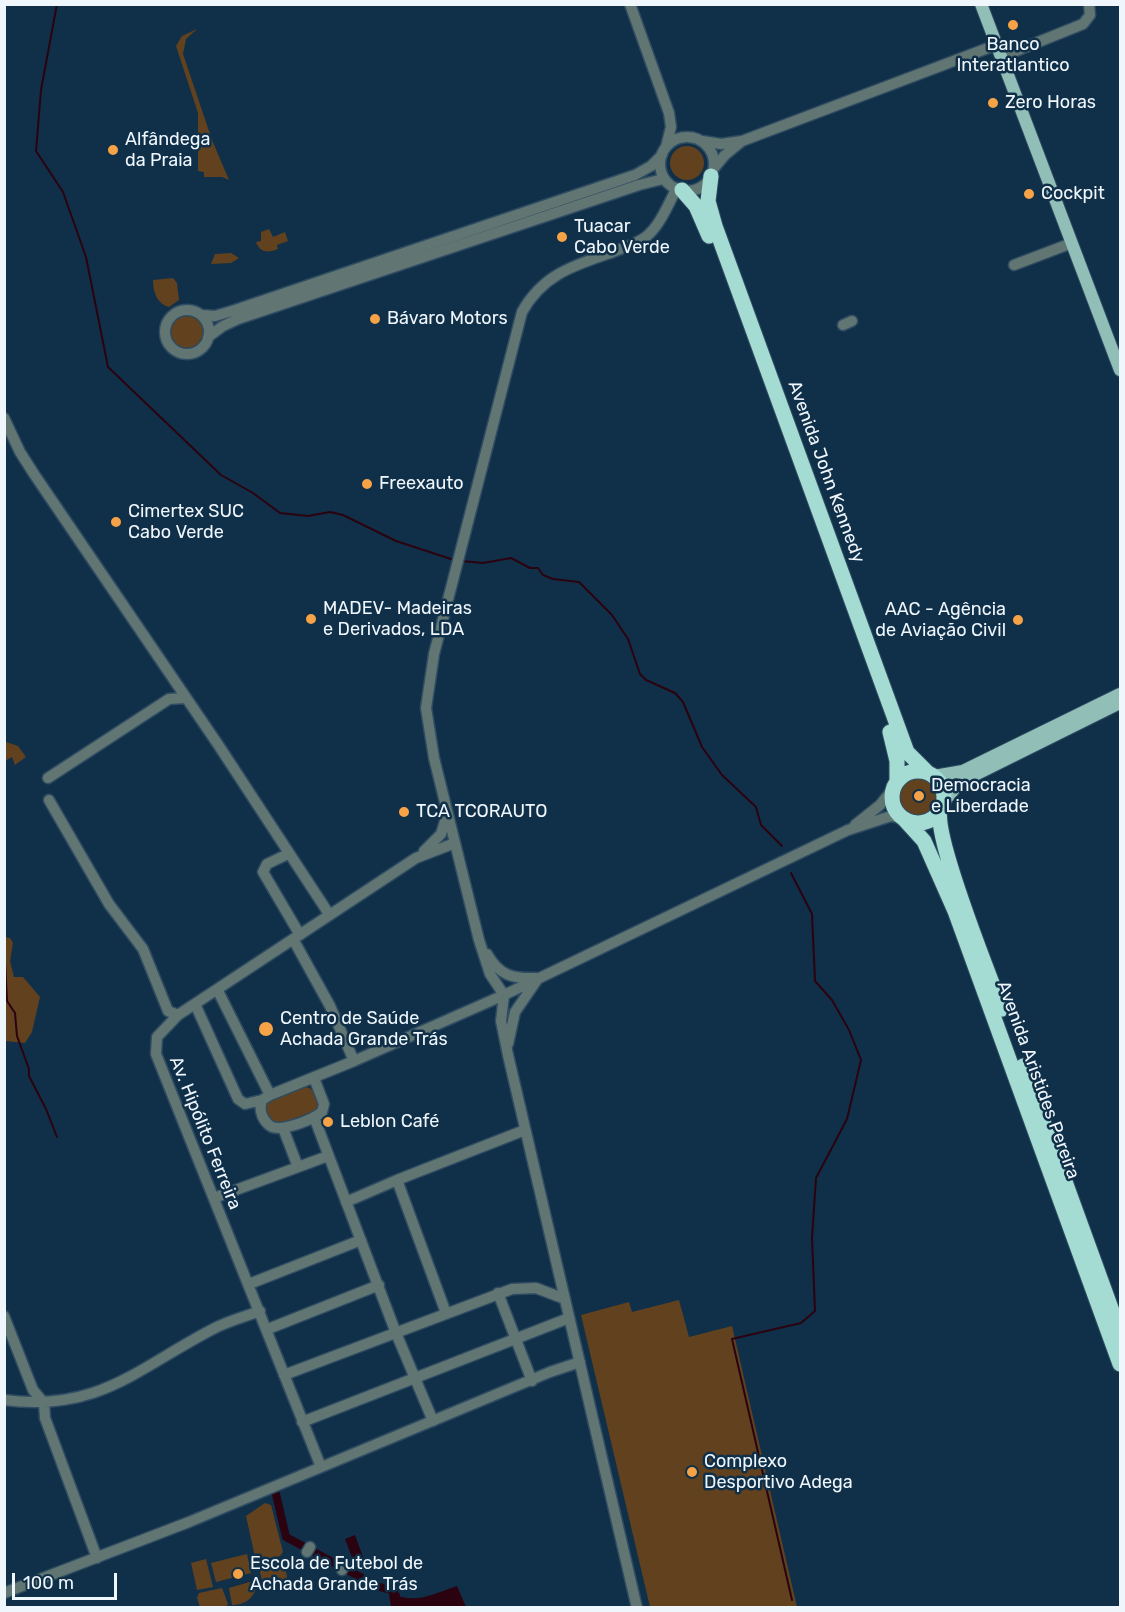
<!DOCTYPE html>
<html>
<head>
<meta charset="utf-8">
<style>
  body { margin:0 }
  #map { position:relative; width:1125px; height:1612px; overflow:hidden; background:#103049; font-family:Rubik,sans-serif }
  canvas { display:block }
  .frame { position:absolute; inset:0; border:6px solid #eff6fc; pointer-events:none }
  .scale { position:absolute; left:12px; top:1573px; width:105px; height:27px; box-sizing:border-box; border:3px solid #eff6fc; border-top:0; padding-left:8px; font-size:18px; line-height:21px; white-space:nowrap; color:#eff6fc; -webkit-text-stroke:4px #103049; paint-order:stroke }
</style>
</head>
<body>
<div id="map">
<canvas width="1125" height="1612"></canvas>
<div class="frame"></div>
<div class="scale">100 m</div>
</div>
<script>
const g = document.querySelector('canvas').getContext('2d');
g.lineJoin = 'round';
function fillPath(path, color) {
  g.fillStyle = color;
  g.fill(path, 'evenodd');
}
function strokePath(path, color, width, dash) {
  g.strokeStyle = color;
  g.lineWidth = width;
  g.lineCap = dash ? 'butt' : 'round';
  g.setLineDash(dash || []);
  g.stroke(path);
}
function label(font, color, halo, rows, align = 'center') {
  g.font = font + ' Rubik,sans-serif';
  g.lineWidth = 5;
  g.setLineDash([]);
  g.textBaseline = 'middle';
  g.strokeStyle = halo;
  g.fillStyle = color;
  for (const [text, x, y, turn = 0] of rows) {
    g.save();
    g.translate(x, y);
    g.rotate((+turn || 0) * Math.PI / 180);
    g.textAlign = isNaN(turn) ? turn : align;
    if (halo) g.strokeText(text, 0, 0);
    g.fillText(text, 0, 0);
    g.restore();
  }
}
fillPath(new Path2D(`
  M197 29 186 39 183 54 212 140 229 180 222 177H204V172L198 171V113L176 46 182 36Z
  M670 163a17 17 0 1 1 34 0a17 17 0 1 1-34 0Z
  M269 229 273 237 285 232 288 241 277 245 278 249C268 253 260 253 256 242L261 241V232Z
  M231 253 239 258 231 263 211 264 215 254Z
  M173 278 177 283 179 300 169 307C157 304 153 292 153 280Z
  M171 332a16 16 0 1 1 32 0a16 16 0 1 1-32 0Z
  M6 742 18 746 26 757 15 765 12 757 5 761Z
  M897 796a21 21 0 1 1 42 0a21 21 0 1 1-42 0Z
  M5 937 10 938 13 943 10 961 14 977H23L40 997 32 1032 25 1043 5 1041Z
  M306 1087C316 1089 321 1102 316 1110L279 1125 269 1121 264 1105 269 1100Z
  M679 1300 689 1337 732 1326 797 1607H650L581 1315 629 1302 632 1312Z
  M265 1503 271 1505 283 1552 280 1556 259 1560 255 1557 246 1516Z
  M247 1554 251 1573 216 1582 211 1563Z
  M206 1559 213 1587 197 1590 191 1563Z
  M284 1560 288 1583 264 1588 258 1564Z
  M253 1581 256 1588C253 1599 244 1605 232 1605L229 1588Z
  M222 1588 228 1604 226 1607H200L197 1598 199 1593Z`), '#62411e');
fillPath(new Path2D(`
  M355 1535 363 1557 353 1560 345 1539Z
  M457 1586 466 1607H391L389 1595 391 1593C415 1605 433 1594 457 1586Z`), '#2b0310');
strokePath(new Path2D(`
  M57 4 41 90 36 151 63 192 86 257 108 367 221 475 253 493 280 513 308 516 330 512 343 515 396 541 454 560
  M462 561 483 563 511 558 530 568H538L543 575 553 579 579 582 612 615 628 639 640 674 646 680 675 693 683 702 702 747 722 775 756 807 761 825 782 846
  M791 873 812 914 815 981 832 1000 849 1030 861 1060 847 1119 816 1178 812 1238 815 1311 801 1323 732 1339 792 1600
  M4 943 7 1001 15 1013 17 1036 29 1069V1076L46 1109 57 1137`), '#2b0310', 2);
strokePath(new Path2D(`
  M276 1494 286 1537 377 1586 393 1591 396 1596`), '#2b0310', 8);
const minor = new Path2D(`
  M630 4 669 113 671 127 666 147
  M1001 57 1083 24 1090 15 1089 4
  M660 164a27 27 0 1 1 54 0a27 27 0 1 1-54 0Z
  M702 141 721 144 742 141 725 155 714 168
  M742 141 996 45
  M1014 265 1072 243
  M165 332a22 22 0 1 1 44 0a22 22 0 1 1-44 0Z
  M202 315 215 316 235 310 635 175 651 166 662 155
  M843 325 852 321
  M208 337 223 326 238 319 639 185 663 179 670 185
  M4 418 20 452 34 474 219 746 329 914
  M48 778 169 699 184 698
  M49 800 109 904 143 949 168 1011 178 1015
  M855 825 880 805 893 789
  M424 851 441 834 447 815
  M288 854 267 864 263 872 300 935
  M487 954C499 975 512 979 536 978
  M218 991 270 1095 354 1061 330 1006 293 939
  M195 1004 238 1099 245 1104 262 1100
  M508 1044 515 1012 537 980
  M354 1061 504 995 848 830 891 816 904 819
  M270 1095 262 1100C258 1110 263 1122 272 1127 284 1131 312 1120 322 1112L324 1104 314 1078
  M314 1117 396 1333 433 1421
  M283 1128 298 1167
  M397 1180 525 1130
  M214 1198 328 1156
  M346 1202 397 1180 446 1313
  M249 1284 361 1240
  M498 1293 532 1381
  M4 1316 33 1390 44 1403 45 1418 97 1558
  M268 1329 379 1285
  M284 1375 512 1289 536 1288 565 1299
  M4 1400C99 1412 136 1369 213 1329 228 1321 244 1317 260 1311
  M302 1422 569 1318
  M321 1467 156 1054 157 1037 178 1015 416 858 455 843
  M307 1552 310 1547
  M342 1570 344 1565
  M4 1593 189 1522 550 1372 580 1362
  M637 1608 508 1055 501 1021 504 995 490 974 479 940 434 758 426 708 434 654 522 312C543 274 575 265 613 252 625 247 637 244 647 236 661 224 668 204 677 188`);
const major = new Path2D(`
  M981 4 1120 370
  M934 776 963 771 1120 694
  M943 803 956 787 967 779 1120 703`);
const highway = new Path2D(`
  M711 176 708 201 715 226 907 752 927 772
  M682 190 696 206 709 236
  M890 732 897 761V782
  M892 797a26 26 0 1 1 52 0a26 26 0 1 1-52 0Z
  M940 810C934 838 989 975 1002 1009
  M904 819 924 841 955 911 1120 1364
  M1023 1066 1120 1333`);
strokePath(minor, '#2f4c62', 13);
strokePath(major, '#2f4c62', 14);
strokePath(highway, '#2f4c62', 17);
strokePath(minor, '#617673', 10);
strokePath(major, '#91bfb8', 12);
strokePath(highway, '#a4dcd3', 15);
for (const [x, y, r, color] of [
  [1013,25,6,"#f6a247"],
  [993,103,6,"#f6a247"],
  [113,150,6,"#f6a247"],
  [1029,194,6,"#f6a247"],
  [562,237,6,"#f6a247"],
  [375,319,6,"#f6a247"],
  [367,484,6,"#f6a247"],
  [116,522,6,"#f6a247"],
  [311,619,6,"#f6a247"],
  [1018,620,6,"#f6a247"],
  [919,796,6,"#f6a247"],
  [404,812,6,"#f6a247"],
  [266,1029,8,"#f6a247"],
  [328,1122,6,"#f6a247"],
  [692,1472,6,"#f6a247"],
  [238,1574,6,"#f6a247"]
]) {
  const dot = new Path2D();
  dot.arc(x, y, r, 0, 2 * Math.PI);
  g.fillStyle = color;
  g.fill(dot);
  strokePath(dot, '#103049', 2);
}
label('18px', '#eff6fc', '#103049', [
  ["Banco",1013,45,"center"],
  ["Interatlantico",1013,66,"center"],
  ["Zero Horas",1005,103],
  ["Alfândega",125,140],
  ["da Praia",125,161],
  ["Cockpit",1041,194],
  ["Tuacar",574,227],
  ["Cabo Verde",574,248],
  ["Bávaro Motors",387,319],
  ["Freexauto",379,484],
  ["Cimertex SUC",128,512],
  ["Cabo Verde",128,533],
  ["MADEV- Madeiras",323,609],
  ["e Derivados, LDA",323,630],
  ["AAC - Agência",1006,610,"right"],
  ["de Aviação Civil",1006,631,"right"],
  ["Democracia",931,786],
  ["e Liberdade",931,807],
  ["TCA TCORAUTO",416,812],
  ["Centro de Saúde",280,1019],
  ["Achada Grande Trás",280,1040],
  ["Leblon Café",340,1122],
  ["Complexo",704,1462],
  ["Desportivo Adega",704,1483],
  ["Escola de Futebol de",250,1564],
  ["Achada Grande Trás",250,1585]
], 'left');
label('18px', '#eff6fc', '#103049', [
  ["Avenida John Kennedy",826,472,70],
  ["Avenida Aristides Pereira",1038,1080,70],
  ["Av. Hipólito Ferreira",205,1133,68]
]);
</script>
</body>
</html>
